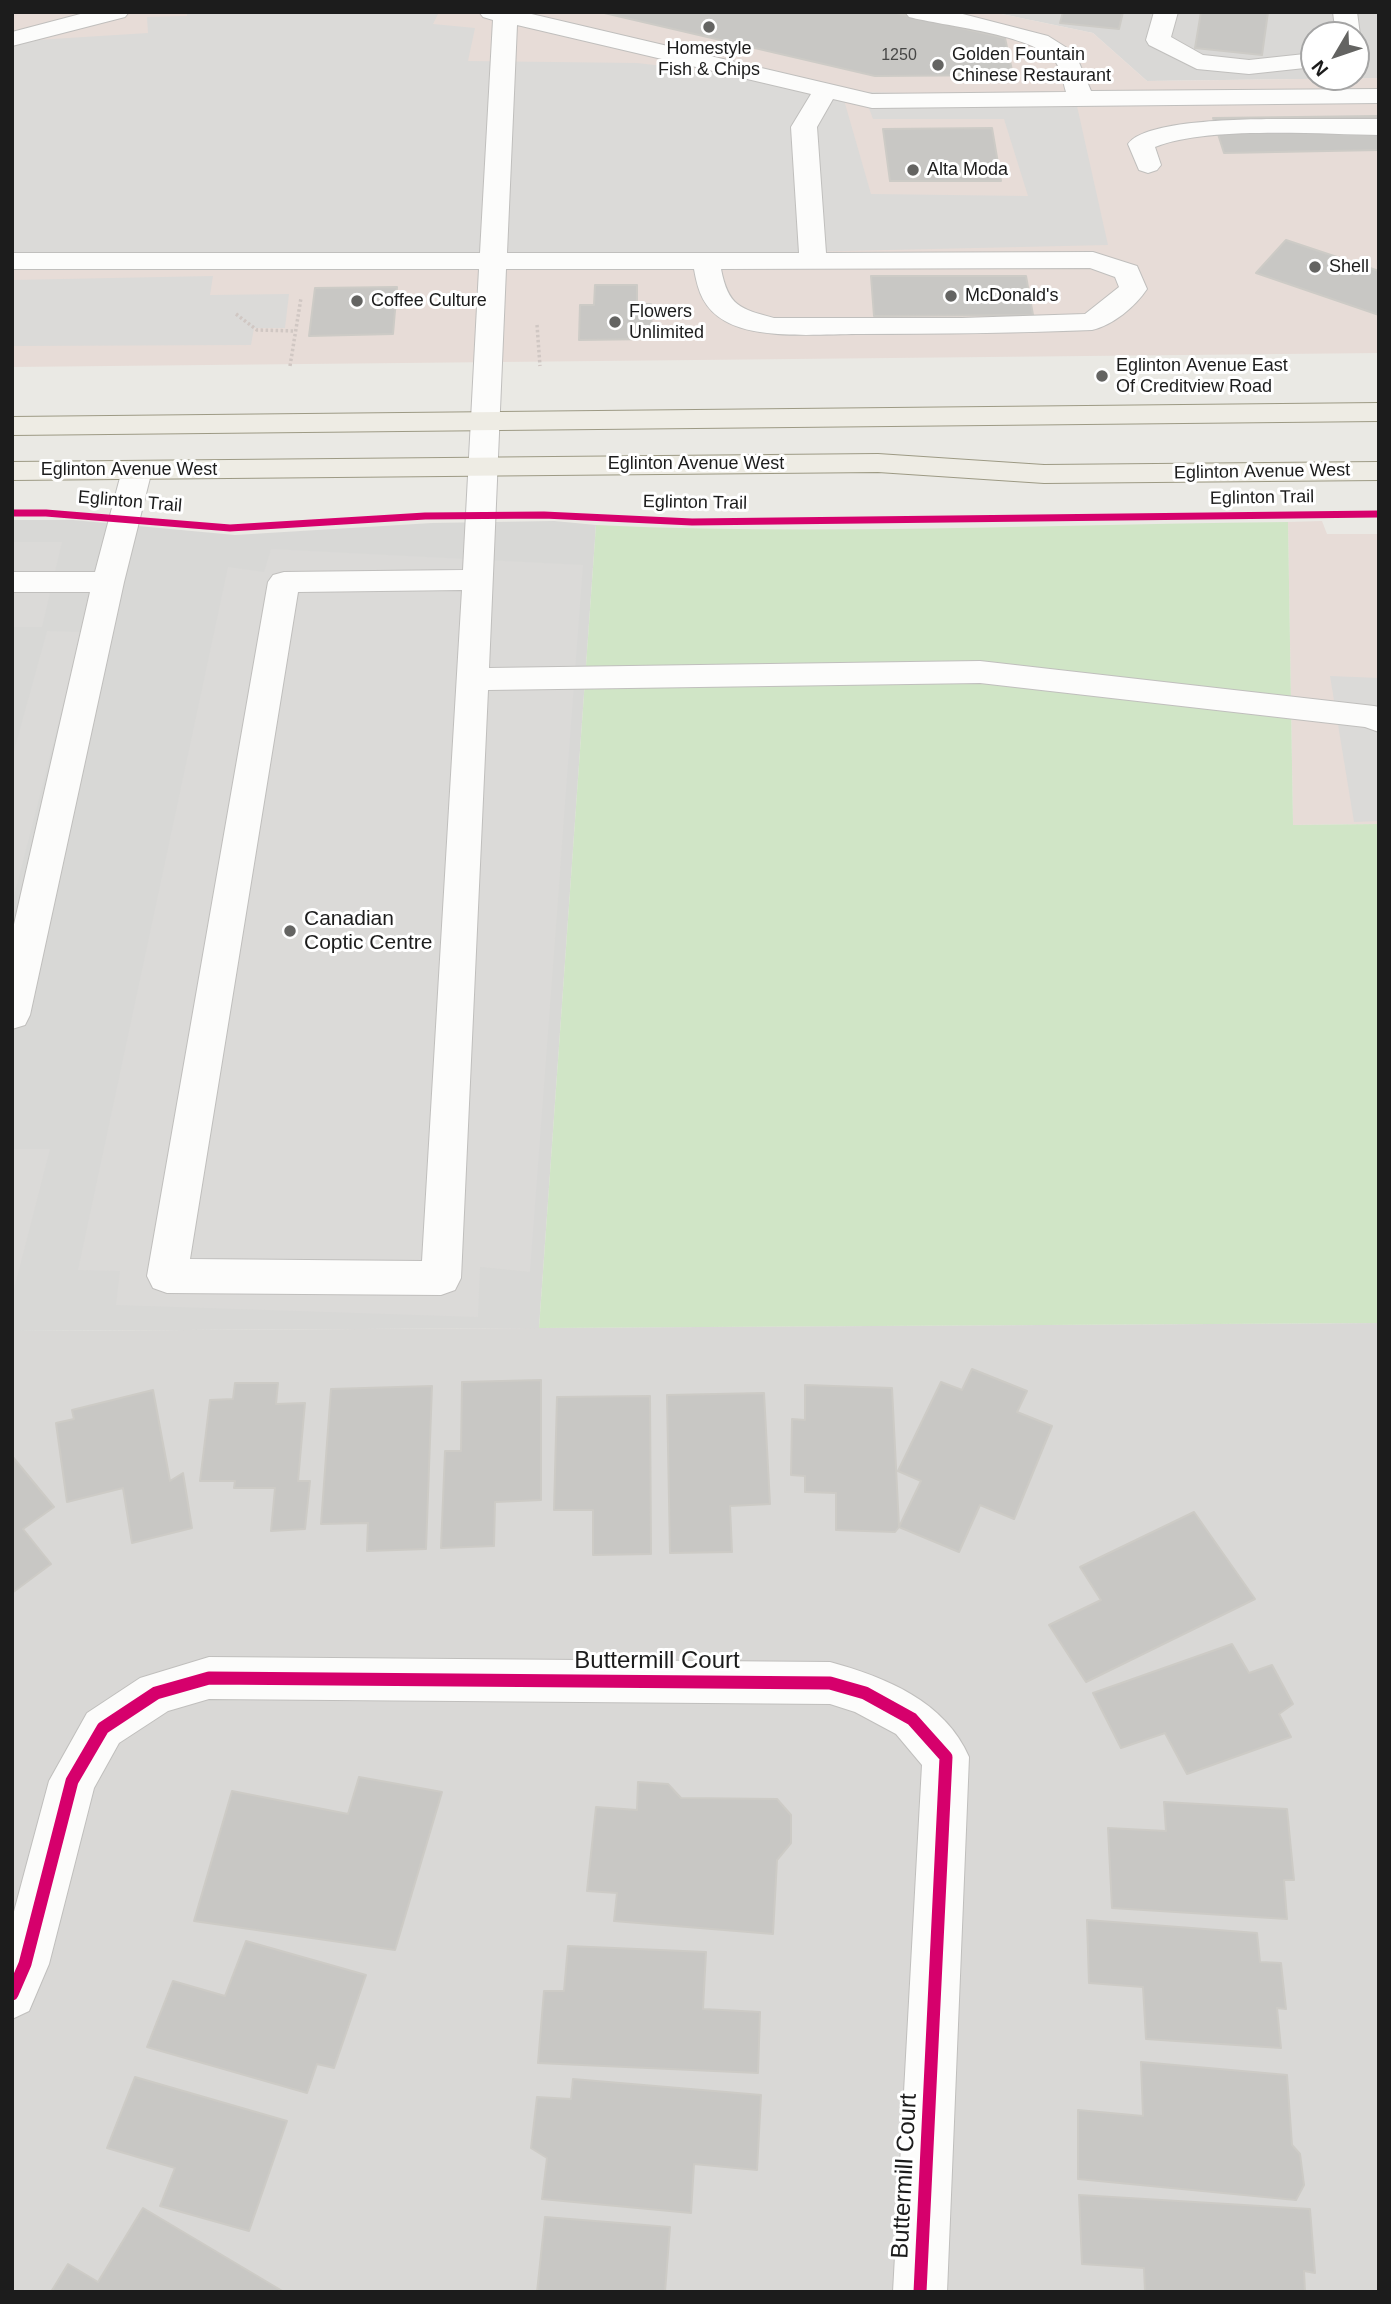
<!DOCTYPE html>
<html>
<head>
<meta charset="utf-8">
<style>
  body { margin:0 }
  #map { position:relative; width:1391px; height:2304px; overflow:hidden; background:#eae9e4; font-family:Arial,sans-serif }
  canvas { display:block }
  .frame { position:absolute; inset:0; border:14px solid #1c1c1c; pointer-events:none }
  .north { position:absolute; left:1300px; top:21px; width:70px; height:70px; box-sizing:border-box; background:#fff; border:2px solid #a4a4a4; border-radius:50%; rotate:231deg; font-size:19px; font-weight:700; line-height:28px; text-align:center; color:#1c1c1c }
  .north::after { content:''; display:block; margin:auto; width:24px; height:32px; background:#646462; clip-path:polygon(50% 0,100% 100%,50% 72%,0 100%) }
</style>
</head>
<body>
<div id="map">
<canvas width="1391" height="2304"></canvas>
<div class="frame"></div>
<div class="north">N</div>
</div>
<script>
const g = document.querySelector('canvas').getContext('2d');
g.lineJoin = 'round';
function fillPath(path, color) {
  g.fillStyle = color;
  g.fill(path, 'evenodd');
}
function strokePath(path, color, width, dash) {
  g.strokeStyle = color;
  g.lineWidth = width;
  g.lineCap = dash ? 'butt' : 'round';
  g.setLineDash(dash || []);
  g.stroke(path);
}
function label(font, color, halo, rows, align = 'center') {
  g.font = font + ' Arial,sans-serif';
  g.lineWidth = 6;
  g.setLineDash([]);
  g.textBaseline = 'middle';
  g.strokeStyle = halo;
  g.fillStyle = color;
  for (const [text, x, y, turn = 0] of rows) {
    g.save();
    g.translate(x, y);
    g.rotate((+turn || 0) * Math.PI / 180);
    g.textAlign = isNaN(turn) ? turn : align;
    if (halo) g.strokeText(text, 0, 0);
    g.fillText(text, 0, 0);
    g.restore();
  }
}
fillPath(new Path2D(`
  M992 12H1379V78L1147 81 1093 33ZM1314 35H1356V77H1314Z
  M1379 1323V2292H12V1331Z`), '#d9d8d6');
fillPath(new Path2D(`
  M12 12H992L1093 33 1147 81 1379 78V353L12 367Z
  M1322 521 1327 534H1379V824L1293 825 1288 522Z`), '#e7dcd7');
fillPath(new Path2D(`
  M12 520H73L235 535 432 523 554 521 596 525 539 1328 12 1331Z`), '#d8d8d6');
fillPath(new Path2D(`
  M1288 522 1293 825 1379 824V1323L539 1328 596 525C827 536 1057 524 1288 522Z`), '#d0e5c6');
fillPath(new Path2D(`
  M187 12H439L433 24 475 28 468 61 637 63 840 86 871 194 1028 196 1004 119H873L863 92 1075 97 1108 245 12 270V48L20 41 148 33 147 17 187 16Z
  M213 276 210 295 289 294 285 328H254L251 345 12 346V280Z
  M12 542H62L42 627H12Z
  M271 549 583 565 530 1272 480 1267 478 1317 116 1305 120 1271 78 1270 228 567 264 572Z
  M47 631 82 632 12 904V758Z
  M1330 676 1379 678V821L1354 822Z
  M12 1149H50L12 1297Z`), '#dbdad8');
const building = new Path2D(`
  M600 12H892L1005 38 1013 75 875 76Z
  M1063 12H1123L1119 29 1060 23Z
  M1201 12H1268L1262 55 1195 48Z
  M1379 116V150L1224 153 1213 118Z
  M992 128 1001 181H890L883 129Z
  M1286 240 1379 271V315L1256 273Z
  M871 276H1026L1033 315 874 316Z
  M595 285H637V304H651L652 339 579 340 580 305H594Z
  M397 287 393 334 309 336 315 288Z
  M972 1369 1027 1391 1017 1412 1052 1426 1014 1519 980 1505 959 1552 899 1527 921 1481 898 1471 941 1382 962 1390Z
  M541 1380V1500L495 1502 494 1546 441 1548 445 1451H461L462 1382Z
  M235 1383H278L276 1404 305 1403 298 1481H310L305 1529 271 1531 275 1488H234L235 1481H200L210 1400 233 1399Z
  M805 1385 892 1388 899 1527 895 1532 836 1530V1493L805 1492V1476L791 1475 792 1419 805 1420Z
  M432 1386 426 1549 367 1551 368 1523 321 1524 331 1389Z
  M153 1390 170 1481 183 1473 192 1528 132 1543 123 1488 67 1502 56 1423 74 1419 72 1410Z
  M764 1393 770 1504 730 1506 732 1552 670 1553 667 1395Z
  M650 1396 651 1554 593 1555V1510H554L557 1397Z
  M12 1456 54 1507 23 1529 51 1564 12 1593Z
  M1194 1512 1255 1599 1086 1682 1049 1625 1101 1600 1080 1567Z
  M1232 1644 1249 1673 1272 1665 1293 1704 1279 1714 1291 1737 1187 1774 1165 1733 1121 1748 1093 1693Z
  M359 1777 442 1792 395 1950 194 1921 232 1791 348 1814Z
  M638 1782 668 1784 681 1798 777 1799 791 1815V1843L777 1860 773 1934 614 1921 617 1893 587 1891 596 1807 637 1810Z
  M1164 1802 1287 1809 1294 1880H1284L1287 1919 1112 1908 1108 1828 1166 1831Z
  M1087 1920 1257 1933 1260 1962 1281 1963 1286 2009 1277 2008 1281 2048 1146 2039 1143 1987 1089 1983Z
  M246 1941 366 1975 334 2068 317 2064 307 2093 147 2047 173 1981 225 1996Z
  M568 1946 706 1952 703 2009 760 2012 758 2073 538 2063 544 1991H564Z
  M1141 2062 1287 2075 1292 2145 1300 2154 1304 2185 1296 2200 1078 2179V2110L1143 2116Z
  M135 2077 287 2121 249 2231 160 2206 175 2168 107 2148Z
  M573 2079 761 2095 757 2170 694 2164 691 2213 542 2199 547 2158 531 2148 537 2097 571 2099Z
  M1079 2195 1310 2209 1315 2273 1304 2271 1305 2292H1145L1144 2268 1082 2264Z
  M143 2208 284 2292H51L68 2264 98 2282Z
  M545 2217 670 2227 665 2292H537Z`);
fillPath(building, '#c8c7c4');
strokePath(building, '#cdcbc6', 2);
const minor = new Path2D(`
  M88 12H129L125 17 12 46V32Z
  M479 12H523L872 94 1066 92C1063 82 1061 69 1055 61 1032 34 943 26 909 17L905 12H955L1048 36 1075 53 1091 91 1379 89V103L872 108 833 99 817 127 826 253 1093 252 1137 266 1147 289C1135 307 1113 325 1092 330 1014 333 935 334 857 334 821 334 757 340 725 321 704 309 698 292 694 269H506L489 668 980 661 1374 706 1379 707V732L1365 727 980 683 488 690 461 1278 455 1290 441 1295 167 1293 153 1288 147 1276 268 582 273 575 284 572 463 570 479 269H12V253H480L493 20 483 17ZM517 25 811 94 791 127 799 253H507ZM1090 268 1115 277 1119 287 1085 314 962 318H774C740 309 728 306 721 269ZM462 590 422 1261 190 1259 298 592Z
  M1154 12H1178L1171 37 1203 55 1249 60 1314 53V67L1249 74 1197 69 1149 45 1146 40Z
  M1333 12H1357L1360 35 1357 40 1356 35H1336Z
  M1292 119H1379V135C1321 134 1205 126 1155 147L1161 165 1157 170 1148 173 1139 170 1128 144C1146 118 1260 119 1292 119Z
  M137 461 148 464 152 470 124 582 30 1015 25 1025 12 1029V933L90 592H12V572H95L122 470 126 464Z
  M209 1657 830 1662C885 1677 945 1701 969 1757L947 2292H893L922 1765 896 1734 855 1712 830 1704 209 1699 168 1711 119 1743 94 1788 49 1964 29 2011 12 2019V1919L49 1781 87 1713 140 1678Z`);
const major = new Path2D(`
  M1379 403V421L12 435V417Z
  M878 454 1044 465 1379 462V480L1044 483 878 472 12 480V462Z`);
strokePath(minor, '#c0bfbd', 2);
strokePath(major, '#9d9a84', 2);
strokePath(new Path2D(`
  M236 314 257 330 295 331
  M537 325 540 366
  M290 366 301 298`), '#d0c7c3', 3.5, [2.5, 2.5]);
fillPath(minor, '#fcfcfb');
fillPath(major, '#eeece4');
strokePath(new Path2D(`
  M12 513H46L230 528 425 516 544 515 692 522 1379 514`), '#d6006c', 7);
strokePath(new Path2D(`
  M12 1994 25 1964 72 1781 103 1728 156 1693 209 1678 830 1683 865 1693 912 1719 946 1757 920 2292`), '#d6006c', 13);
for (const [x, y, r, color] of [
  [709,27,7,"#646462"],
  [938,65,7,"#646462"],
  [913,170,7,"#646462"],
  [1315,267,7,"#646462"],
  [951,296,7,"#646462"],
  [357,301,7,"#646462"],
  [615,322,7,"#646462"],
  [1102,376,7,"#646462"],
  [290,931,7,"#646462"]
]) {
  const dot = new Path2D();
  dot.arc(x, y, r, 0, 2 * Math.PI);
  g.fillStyle = color;
  g.fill(dot);
  strokePath(dot, '#fff', 2.5);
}
label('16px', '#474746', null, [
  ["1250",899,56]
]);
label('18px', '#1c1c1c', '#fff', [
  ["Homestyle",709,49,"center"],
  ["Fish & Chips",709,70,"center"],
  ["Golden Fountain",952,55],
  ["Chinese Restaurant",952,76],
  ["Alta Moda",927,170],
  ["Shell",1329,267],
  ["McDonald's",965,296],
  ["Coffee Culture",371,301],
  ["Flowers",629,312],
  ["Unlimited",629,333],
  ["Eglinton Avenue East",1116,366],
  ["Of Creditview Road",1116,387]
], 'left');
label('18px', '#1c1c1c', '#fff', [
  ["Eglinton Avenue West",696,464],
  ["Eglinton Avenue West",129,470],
  ["Eglinton Avenue West",1262,472,-1],
  ["Eglinton Trail",1262,498,-1],
  ["Eglinton Trail",130,502,5],
  ["Eglinton Trail",695,503,1]
]);
label('21px', '#1c1c1c', '#fff', [
  ["Canadian",304,919],
  ["Coptic Centre",304,943]
], 'left');
label('24px', '#1c1c1c', '#fff', [
  ["Buttermill Court",657,1661],
  ["Buttermill Court",905,2176,-87]
]);
</script>
</body>
</html>
